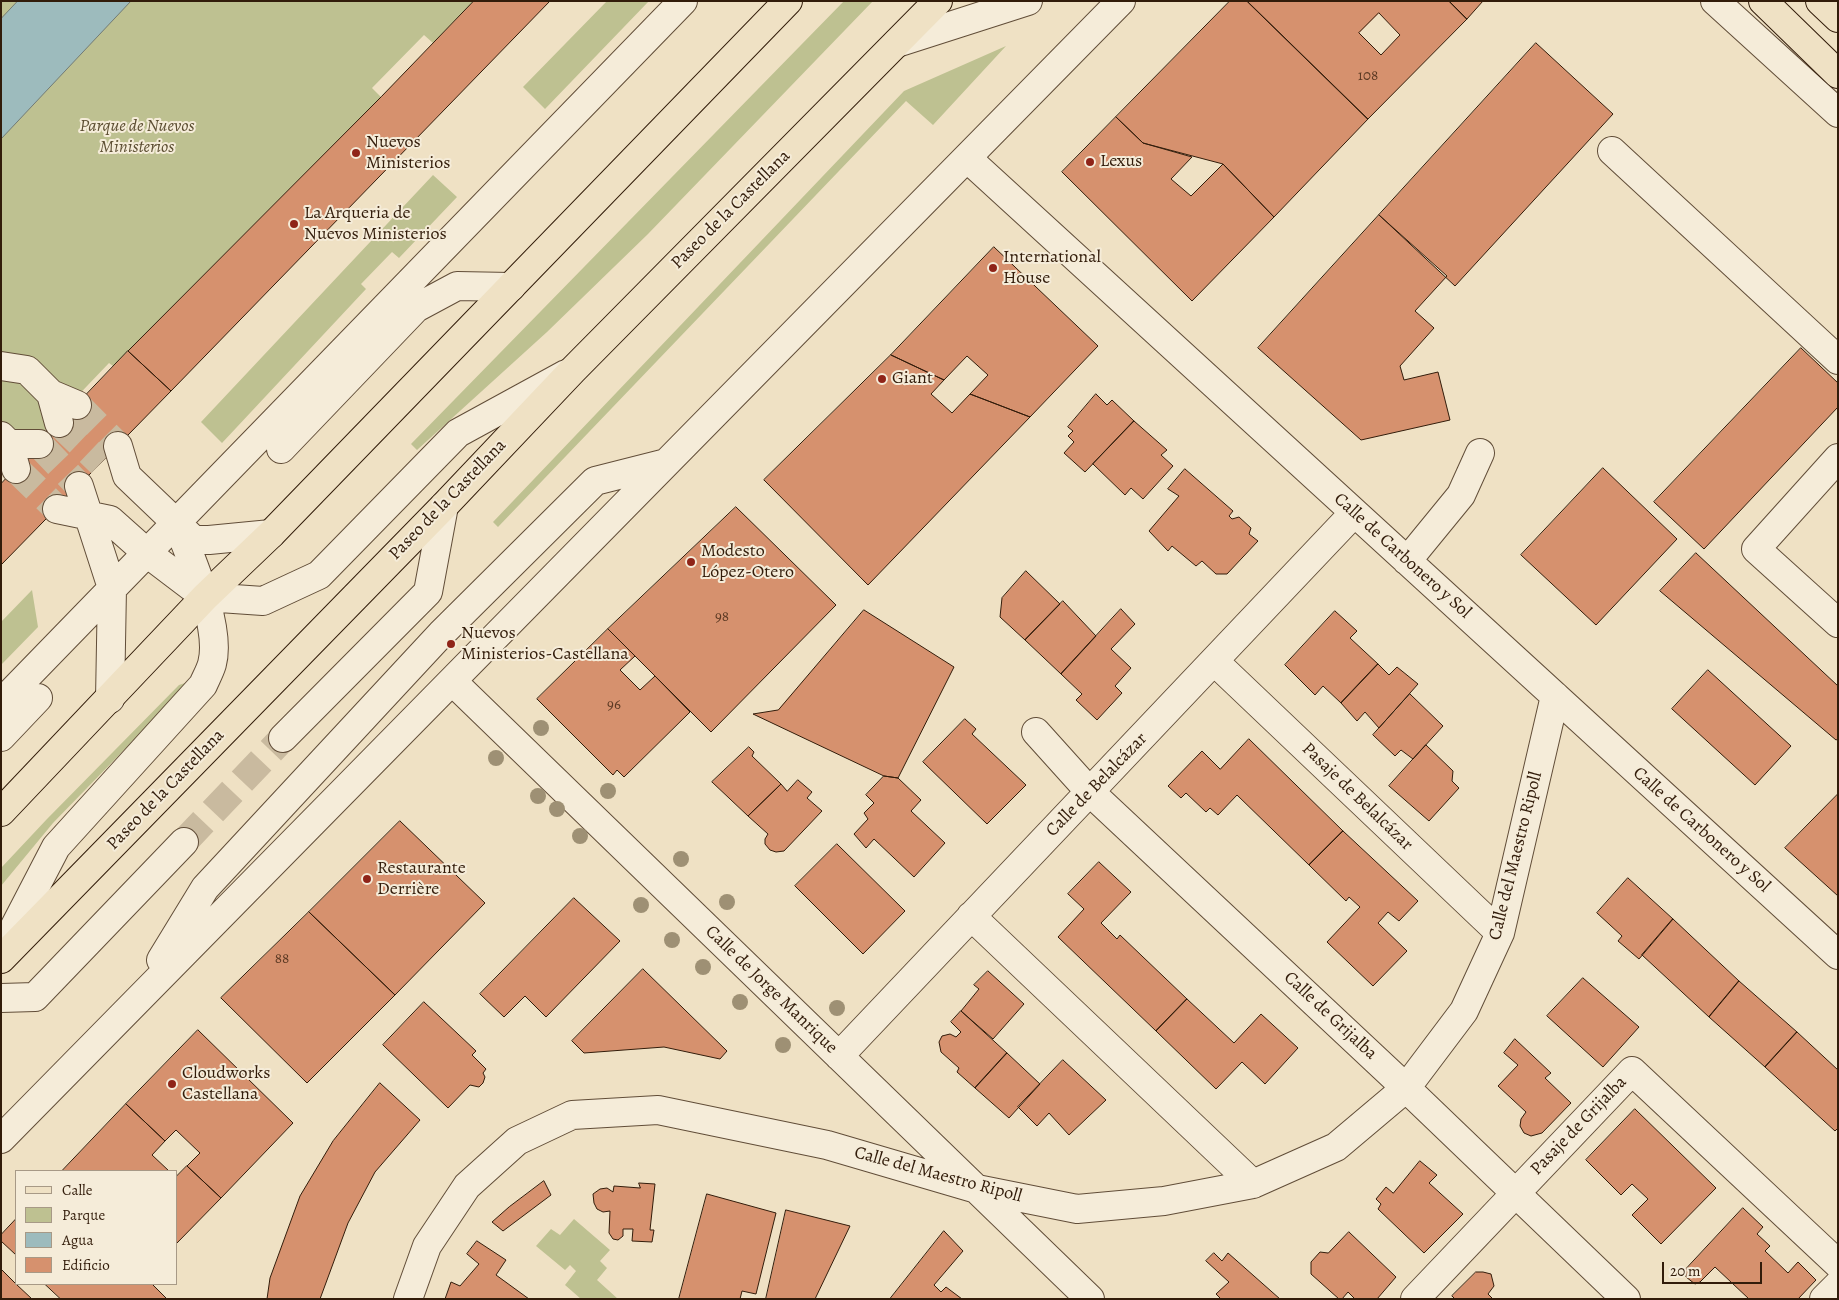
<!DOCTYPE html>
<html>
<head>
<meta charset="utf-8">
<style>
  body { margin:0 }
  #map { position:relative; width:1839px; height:1300px; overflow:hidden; background:#efe1c4; font-family:Alegreya,serif }
  canvas { display:block }
  .frame { position:absolute; inset:0; border:2px solid #321c0a; pointer-events:none }
  .legend { position:absolute; left:15px; top:1170px; width:162px; height:115px; box-sizing:border-box; background:#f5ecd9; border:1px solid #a79986; margin:0; padding:6px 9px; list-style:none; font-size:15px; color:#321c0a }
  .legend li { display:flex; align-items:center; gap:10px; height:25px }
  .legend b { width:25px; border:1px solid #a79986 }
  .scale { position:absolute; left:1662px; top:1262px; width:100px; height:22px; box-sizing:border-box; border:2px solid #321c0a; border-top:0; padding-left:6px; font-size:15px; line-height:18px; white-space:nowrap; color:#321c0a; -webkit-text-stroke:4px #f5ecd9; paint-order:stroke }
</style>
</head>
<body>
<div id="map">
<canvas width="1839" height="1300"></canvas>
<div class="frame"></div>
<ul class="legend">
<li><b style="height:6px;background:#efe1c4"></b>Calle</li>
<li><b style="height:14px;background:#bec191"></b>Parque</li>
<li><b style="height:14px;background:#9dbbbd"></b>Agua</li>
<li><b style="height:14px;background:#d6916e"></b>Edificio</li>
</ul>
<div class="scale">20 m</div>
</div>
<script>
const g = document.querySelector('canvas').getContext('2d');
g.lineJoin = 'round';
function fillPath(path, color) {
  g.fillStyle = color;
  g.fill(path, 'evenodd');
}
function strokePath(path, color, width, dash) {
  g.strokeStyle = color;
  g.lineWidth = width;
  g.lineCap = dash ? 'butt' : 'round';
  g.setLineDash(dash || []);
  g.stroke(path);
}
function label(font, color, halo, rows, align = 'center') {
  g.font = font + ' Alegreya,serif';
  g.lineWidth = 4;
  g.setLineDash([]);
  g.textBaseline = 'middle';
  g.strokeStyle = halo;
  g.fillStyle = color;
  for (const [text, x, y, turn = 0] of rows) {
    g.save();
    g.translate(x, y);
    g.rotate((+turn || 0) * Math.PI / 180);
    g.textAlign = isNaN(turn) ? turn : align;
    if (halo) g.strokeText(text, 0, 0);
    g.fillText(text, 0, 0);
    g.restore();
  }
}
fillPath(new Path2D(`
  M1 1H474L433 43 424 35 372 88 381 97 113 366 109 363 1 476Z
  M607 1H649L545 109 523 87Z
  M844 1H873L648 234 547 332 417 450 411 444Z
  M1006 46 933 125 906 101 498 527 493 522 904 91Z
  M433 175 457 197 399 258 392 252 361 284 366 289 222 443 201 422Z
  M32 590 38 627 1 665V622Z
  M191 681 53 823 1 886V868L47 819 179 685Z
  M574 1219 610 1250 600 1261 607 1268 597 1280 618 1299H581L565 1285 576 1271 570 1265 565 1270 536 1246 551 1229 560 1235Z`), '#bec191');
const water = new Path2D(`
  M18 1H131L1 139V19Z`);
fillPath(water, '#9dbbbd');
strokePath(water, '#727b75', 1);
const building = new Path2D(`
  M474 1H550L171 391 128 351 381 97Z
  M1230 1H1247L1368 119 1274 217 1223 164 1143 143 1116 117Z
  M1247 1H1449L1467 19 1368 119ZM1379 13 1400 35 1381 55 1359 33Z
  M1449 1H1483L1467 19Z
  M1536 43 1613 114 1455 286 1379 215Z
  M1116 117 1143 143 1192 157 1171 179 1191 196 1223 164 1274 217 1192 301 1062 172Z
  M1379 215 1447 276 1415 311 1434 328 1400 366 1404 380 1438 372 1450 420 1361 440 1258 348Z
  M994 247 1098 346 1030 417 970 394 988 375 967 356 944 380 891 355Z
  M1801 348 1838 383V407L1704 549 1654 502Z
  M128 351 171 391 1 565V484Z
  M891 355 944 380 931 394 952 413 970 394 1030 417 868 585 764 480Z
  M1096 394 1107 405 1112 400 1134 421 1085 472 1064 453 1074 442 1068 436 1073 431 1068 427Z
  M1134 421 1167 450 1161 455 1173 466 1143 499 1131 488 1125 495 1093 464Z
  M1603 468 1677 539 1596 625 1521 555Z
  M1185 469 1233 511 1229 516 1232 519 1239 517 1251 528 1249 534 1258 541 1227 574H1216L1202 561 1196 566 1172 546 1168 551 1149 531 1179 496 1168 489Z
  M736 507 836 605 711 732 608 629Z
  M1696 553 1838 686V739L1836 740 1660 591Z
  M1026 571 1060 604 1025 640 1000 617 1002 598Z
  M1063 601 1096 636 1061 674 1025 640Z
  M1121 609 1135 624 1111 649 1131 668 1115 686 1122 693 1097 720 1076 700 1082 694 1061 674Z
  M864 610 954 667 898 778 884 776 753 714 778 710Z
  M1335 611 1357 631 1350 638 1378 664 1341 703 1323 686 1315 695 1285 665Z
  M608 629 635 656 620 670 640 690 655 676 690 712 624 777 617 770 613 775 537 699Z
  M1378 664 1389 675 1397 667 1418 684 1379 728 1365 712 1357 721 1341 703Z
  M1708 670 1791 746 1755 785 1672 709Z
  M1410 694 1443 726 1413 759 1401 750 1395 756 1373 735Z
  M965 719 976 729 972 734 1026 785 987 824 923 762Z
  M1249 739 1343 831 1309 865 1237 795 1218 815 1210 808 1206 812 1186 793 1181 798 1168 786 1202 751 1220 769Z
  M1426 745 1453 771 1452 781 1459 788 1429 821 1389 786Z
  M749 747 754 752 752 756 781 784 748 816 712 782Z
  M884 776 898 778 921 800 911 811 945 843 914 877 874 839 866 848 854 834 868 819 864 813 874 803 866 795Z
  M798 780 812 792 807 798 822 811 784 851 776 852 770 850 765 844V839L768 834 748 816 781 784 787 791Z
  M1838 794V896L1785 848Z
  M400 821 485 903 395 995 309 912Z
  M1343 831 1418 901 1399 921 1388 912 1378 923 1407 951 1373 986 1327 942 1360 907 1349 897 1346 901 1309 865Z
  M837 844 905 911 863 954 795 886Z
  M1099 862 1131 892 1101 923 1117 939 1120 935 1187 999 1156 1031 1058 937 1084 909 1068 894Z
  M1628 878 1673 919 1639 959 1618 941 1622 936 1597 913Z
  M574 898 620 941 546 1017 525 996 504 1017 480 994Z
  M309 912 395 995 307 1083 221 998Z
  M1673 919 1739 981 1709 1017 1642 955Z
  M643 969 727 1051 720 1059 664 1047 584 1053 572 1041Z
  M988 971 1024 1004 993 1039 961 1011 979 989 974 985Z
  M1583 978 1639 1027 1603 1067 1547 1016Z
  M1739 981 1797 1032 1765 1067 1709 1017Z
  M1187 999 1234 1043 1261 1014 1298 1048 1265 1084 1242 1062 1216 1089 1156 1031Z
  M424 1002 476 1051 472 1055 486 1069 483 1073 485 1077 483 1083 479 1087 470 1085 448 1108 383 1045Z
  M961 1011 1007 1053 975 1088 957 1072 959 1068 941 1052 939 1042 942 1036 950 1034 956 1037 961 1032 951 1022Z
  M198 1030 293 1123 221 1198 187 1166 200 1153 176 1130 165 1141 126 1104Z
  M1797 1032 1838 1070V1128L1835 1131 1765 1067Z
  M1515 1039 1551 1073 1545 1078 1571 1103 1542 1133 1531 1136 1524 1133 1520 1126 1521 1119 1526 1112 1498 1086 1518 1065 1504 1053Z
  M1007 1053 1040 1084 1009 1118 975 1088Z
  M1063 1060 1106 1100 1069 1135 1049 1113 1037 1126 1018 1107Z
  M380 1083 420 1120 375 1172 348 1223 320 1299H267L270 1278 300 1196 333 1141Z
  M126 1104 165 1141 152 1155 169 1171H62Z
  M1635 1109 1716 1188 1661 1244 1632 1215 1648 1199 1632 1184 1621 1195 1586 1160Z
  M1420 1161 1437 1175 1429 1183 1463 1214 1424 1253 1378 1209 1381 1204 1376 1199 1386 1187 1393 1193Z
  M187 1166 221 1198 176 1244V1177Z
  M544 1181 551 1195 503 1231 492 1222 509 1207Z
  M639 1183 655 1184 650 1230H654L652 1242 632 1241 633 1229H623V1236L618 1240 613 1239 609 1233 610 1211 603 1212 597 1209 594 1203 593 1194 600 1189 607 1188 613 1192 614 1186 640 1188Z
  M707 1194 776 1213 756 1294 742 1291 740 1299H679Z
  M1743 1208 1763 1227 1757 1234 1770 1246 1765 1251 1788 1273 1798 1262 1816 1280 1798 1299H1749L1715 1267 1700 1282 1695 1284 1686 1277V1269Z
  M786 1210 850 1226 815 1299H766Z
  M16 1219V1255L1 1241V1235Z
  M944 1231 963 1251 934 1285 941 1292 946 1287 962 1299H890Z
  M1349 1232 1396 1277 1377 1299H1355L1348 1292 1342 1299H1339L1311 1274V1262L1320 1252 1328 1253Z
  M477 1241 506 1260 496 1275 529 1299H445L451 1282 460 1286 479 1264 467 1254Z
  M1214 1253 1222 1261 1228 1253 1280 1299H1221L1216 1294 1229 1282 1206 1261Z
  M1 1269 16 1284 32 1299H1Z
  M1476 1272H1483L1491 1274 1494 1286 1488 1294 1493 1299H1455L1452 1296Z
  M45 1284H152L167 1299H61Z`);
fillPath(building, '#d6916e');
strokePath(building, '#321c0a', 1);
strokePath(new Path2D(`
  M77 405 118 446
  M59 423 101 463
  M39 444 79 486
  M16 469 57 509
  M184 842 283 738`), '#c9ba9f', 28, [28, 14]);
const minor = new Path2D(`
  M1715 1 1838 113
  M897 43 1028 1
  M1612 151 1838 360
  M967 158 1838 955
  M1 366 27 370 51 394 77 405
  M51 394 59 423
  M1 436 9 444 16 469
  M9 444H39
  M118 446 127 476 194 540H209L271 534
  M281 449 416 308 457 286 511 287
  M1838 458 1756 549 1838 623
  M79 486 112 588 110 699
  M57 509 110 520 147 553 205 597 263 601 319 575 458 433 566 374
  M1407 561 1461 495 1480 453
  M1214 661 1500 933
  M452 681 1090 1299
  M1 703 683 1
  M1036 732 1090 792 1406 1088 1626 1299
  M1 737 38 698
  M283 738 428 592 444 506
  M971 916 1253 1184
  M1 953 56 847 203 685C206 678 210 671 212 664 222 627 191 559 177 523
  M161 960 205 888 441 634 595 481 666 463
  M1 998 35 997 184 842
  M839 1056 1354 513
  M1 1139 1121 1
  M408 1299 427 1246 467 1186 517 1141 572 1115 658 1110 827 1145 977 1189 1077 1209 1164 1201 1253 1184 1336 1147 1406 1088 1464 1011 1500 933 1555 696
  M1415 1299 1632 1071 1838 1264
  M1824 1299 1838 1285`);
const major = new Path2D(`
  M1763 1 1838 74
  M1820 1 1838 18`);
const highway = new Path2D(`
  M1 812 205 597 271 534 788 1
  M1 959 444 506 573 370 938 1`);
strokePath(minor, '#614d38', 30);
strokePath(major, '#321c0a', 30);
strokePath(highway, '#321c0a', 30);
strokePath(minor, '#f5ecd9', 28);
strokePath(major, '#efe1c4', 28);
strokePath(highway, '#efe1c4', 28);
g.fillStyle = '#9e9074';
for (const [x, y] of [
  [541,728],
  [496,758],
  [608,791],
  [538,796],
  [557,809],
  [580,836],
  [681,859],
  [727,902],
  [641,905],
  [672,940],
  [703,967],
  [740,1002],
  [837,1008],
  [783,1045]
]) {
  g.beginPath();
  g.arc(x, y, 8, 0, 2 * Math.PI);
  g.fill();
}
for (const [x, y, r, color] of [
  [356,153,5,"#8f2418"],
  [1090,162,5,"#8f2418"],
  [294,224,5,"#8f2418"],
  [993,268,5,"#8f2418"],
  [882,379,5,"#8f2418"],
  [691,562,5,"#8f2418"],
  [451,644,5,"#8f2418"],
  [367,879,5,"#8f2418"],
  [172,1084,5,"#8f2418"]
]) {
  const dot = new Path2D();
  dot.arc(x, y, r, 0, 2 * Math.PI);
  g.fillStyle = color;
  g.fill(dot);
  strokePath(dot, '#f5ecd9', 2);
}
label('15px', '#5b3923', null, [
  ["108",1368,76],
  ["98",722,617],
  ["96",614,705],
  ["88",282,959]
]);
label('italic 18px', '#5c4e32', '#f5ecd9', [
  ["Parque de Nuevos",137,127],
  ["Ministerios",137,148]
]);
label('18px', '#321c0a', '#f5ecd9', [
  ["Nuevos",366,143],
  ["Ministerios",366,164],
  ["Lexus",1100,162],
  ["La Arqueria de",304,214],
  ["Nuevos Ministerios",304,235],
  ["International",1003,258],
  ["House",1003,279],
  ["Giant",892,379],
  ["Modesto",701,552],
  ["López-Otero",701,573],
  ["Nuevos",461,634],
  ["Ministerios-Castellana",461,655],
  ["Restaurante",377,869],
  ["Derrière",377,890],
  ["Cloudworks",182,1074],
  ["Castellana",182,1095]
], 'left');
label('18px', '#321c0a', '#f5ecd9', [
  ["Paseo de la Castellana",731,210,-45],
  ["Paseo de la Castellana",448,500,-46],
  ["Calle de Carbonero y Sol",1402,556,42],
  ["Calle de Belalcázar",1097,785,-46],
  ["Paseo de la Castellana",166,790,-46],
  ["Pasaje de Belalcázar",1357,797,44],
  ["Calle de Carbonero y Sol",1701,830,42],
  ["Calle del Maestro Ripoll",1516,856,-76],
  ["Calle de Jorge Manrique",771,990,44],
  ["Calle de Grijalba",1330,1016,43],
  ["Pasaje de Grijalba",1579,1126,-46],
  ["Calle del Maestro Ripoll",938,1175,15]
]);
</script>
</body>
</html>
